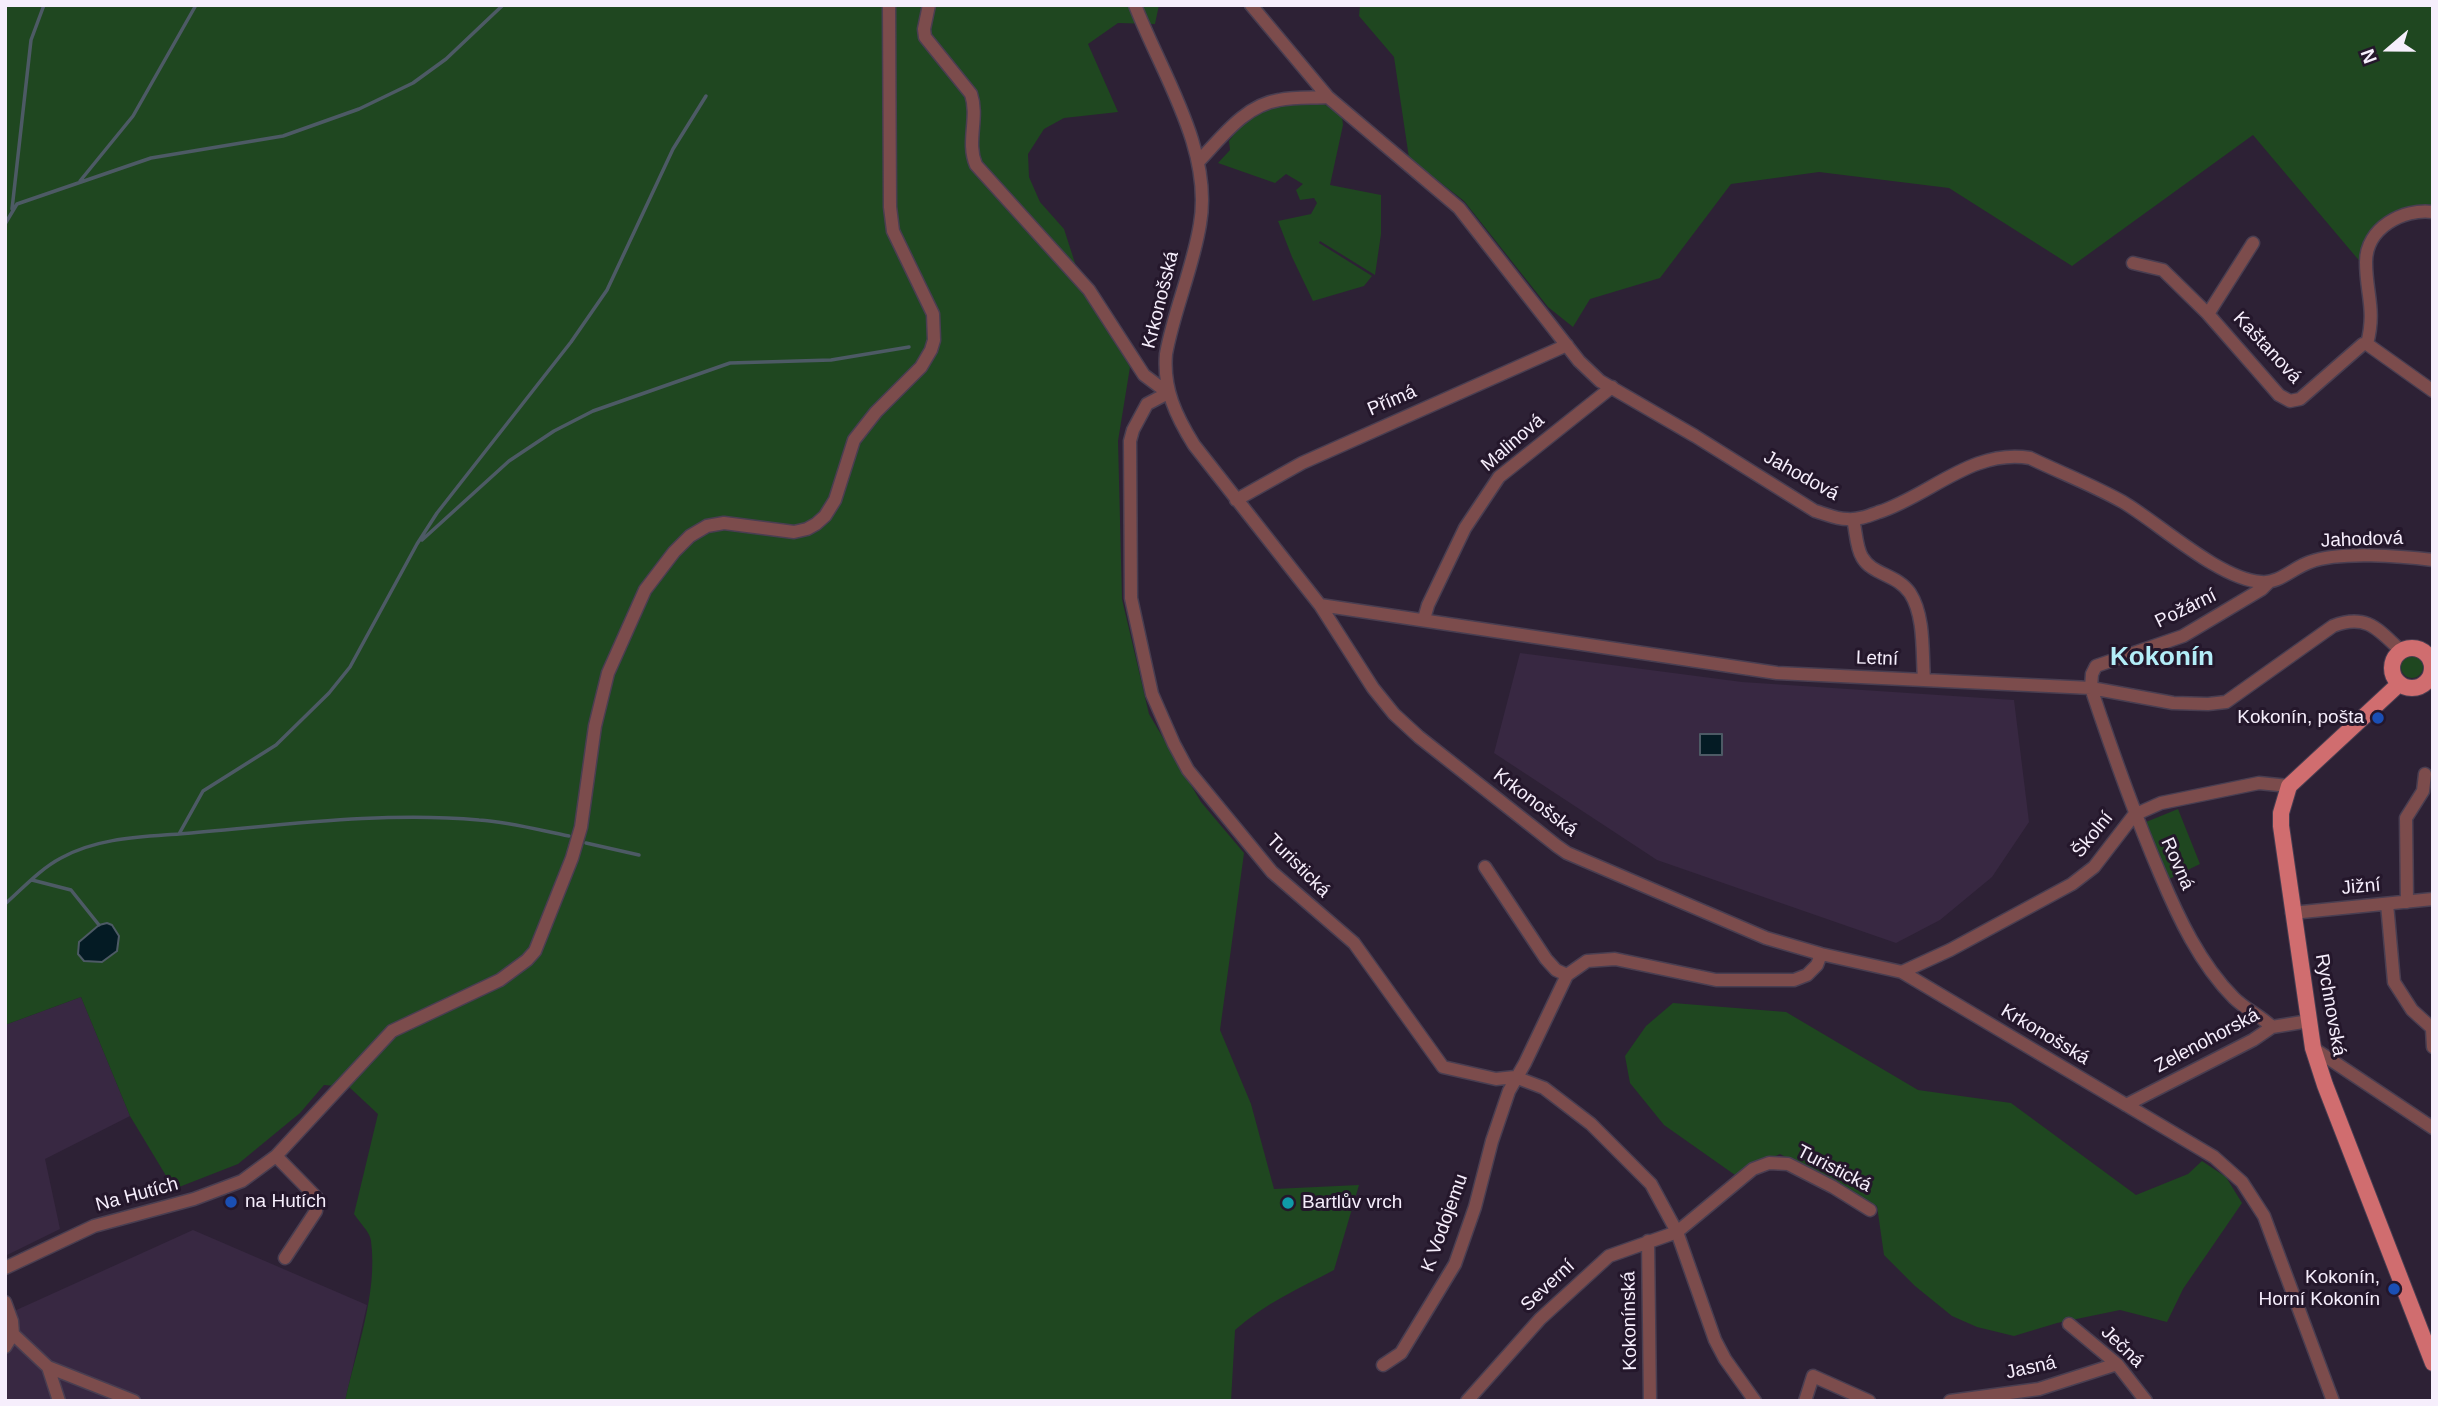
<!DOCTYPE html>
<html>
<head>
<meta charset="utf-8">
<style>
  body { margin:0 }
  #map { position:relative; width:2438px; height:1406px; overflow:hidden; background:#2d2135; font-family:Arial,sans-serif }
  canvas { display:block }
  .frame { position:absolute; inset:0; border:7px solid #f6eefc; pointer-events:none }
  .north { position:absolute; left:2354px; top:14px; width:70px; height:70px; -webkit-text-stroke:5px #24172b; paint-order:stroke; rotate:250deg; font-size:19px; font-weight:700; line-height:28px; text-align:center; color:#f6eefc }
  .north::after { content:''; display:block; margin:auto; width:24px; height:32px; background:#f6eefc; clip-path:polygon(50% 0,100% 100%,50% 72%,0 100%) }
</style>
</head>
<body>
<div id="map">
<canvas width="2438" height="1406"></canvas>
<div class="frame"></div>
<div class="north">N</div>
</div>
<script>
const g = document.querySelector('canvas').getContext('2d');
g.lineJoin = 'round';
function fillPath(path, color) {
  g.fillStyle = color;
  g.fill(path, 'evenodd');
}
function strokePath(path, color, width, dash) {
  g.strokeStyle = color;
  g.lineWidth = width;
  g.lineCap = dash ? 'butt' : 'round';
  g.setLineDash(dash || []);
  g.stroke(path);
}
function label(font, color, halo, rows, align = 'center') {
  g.font = font + ' Arial,sans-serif';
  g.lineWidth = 6;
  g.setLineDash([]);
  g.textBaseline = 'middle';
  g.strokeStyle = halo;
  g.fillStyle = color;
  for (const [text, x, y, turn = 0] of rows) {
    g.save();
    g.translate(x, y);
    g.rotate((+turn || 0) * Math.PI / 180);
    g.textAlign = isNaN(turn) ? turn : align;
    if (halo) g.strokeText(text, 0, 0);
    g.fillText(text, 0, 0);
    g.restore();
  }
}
fillPath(new Path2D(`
  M1520 653 1742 682 2014 700 2029 822 1992 877 1940 920 1896 943 1657 860 1494 753Z
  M81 997 130 1116 45 1159 60 1229 5 1256V1025Z
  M193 1230 367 1305 345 1401H5V1310L12 1312Z`), '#382842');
fillPath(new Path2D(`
  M5 5H1159L1155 24 1118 23 1088 44 1118 112 1064 118 1044 129 1028 154 1029 177 1040 202 1064 229 1084 291 1130 367 1118 441 1122 599 1149 714 1201 802 1244 853 1220 1030 1251 1104 1274 1189 1359 1185 1334 1270C1300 1288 1264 1304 1235 1330L1231 1401H345C356 1351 378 1293 371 1241 370 1232 359 1222 354 1214L378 1114 349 1087 324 1085 300 1113 238 1164 174 1189 130 1116 81 997 5 1025Z
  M1360 5H2433V209C2381 207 2379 219 2362 264L2253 135 2072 266 1949 188 1819 172 1731 184 1660 278 1590 299 1573 327 1548 307 1464 201 1409 158 1394 57 1359 16Z
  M1314 103 1324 104 1342 116 1343 125 1330 185 1381 195V234L1375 275 1320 241 1319 243 1372 276 1364 286 1313 301 1292 257 1278 221 1311 214 1317 203 1314 198 1300 200 1296 190 1303 184 1286 174 1275 183 1218 163 1230 150 1229 141C1257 104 1270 107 1314 103Z
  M2401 667a11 11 0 1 1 22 0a11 11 0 1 1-22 0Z
  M2178 809 2200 864 2169 879 2146 822Z
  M1673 1003 1786 1012 1918 1090 2011 1103 2136 1195 2188 1174 2202 1161 2226 1177 2242 1203 2183 1289 2167 1322 2120 1310 2057 1323 2014 1336 1977 1327 1952 1316 1915 1286 1884 1255 1877 1206 1780 1154 1735 1175 1664 1125 1630 1083 1625 1056 1646 1026Z`), '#1f4720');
const water = new Path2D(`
  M1700 734H1722V755H1700Z
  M107 923 112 925 119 936 117 951 102 962 84 961 78 954 79 942 99 925Z`);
fillPath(water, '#041b24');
strokePath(water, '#4d5a65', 2);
strokePath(new Path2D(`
  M80 181 133 116 196 5
  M12 209 31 40 44 5
  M5 224 17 204 151 158 283 136 359 109 413 83 446 59 503 5
  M422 540 509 461 554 431 593 411 730 363 831 360 909 347
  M179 834C278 826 380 811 479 820 509 822 539 830 569 836
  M586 843 639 855
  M32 880 71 890 99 925
  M5 904C22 889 40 869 61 858 97 838 139 837 179 834L203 791 276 745 329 693 350 667 417 544 437 513 571 342 607 290 673 149 706 96`), '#4d5a65', 3.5);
const minor = new Path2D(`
  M929 5 924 29 925 37 971 94C979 118 966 142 976 165L1089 290 1144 375 1168 393
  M1135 5C1161 73 1213 149 1200 224 1193 268 1174 310 1166 354 1163 389 1176 416 1194 445L1320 605 1373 688 1394 714 1419 737 1557 846 1567 853 1766 938 1821 954 1902 972 2214 1157 2242 1182 2264 1216 2333 1401
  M1251 5 1328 97 1459 208 1579 361 1600 381 1695 436 1815 511C1826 514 1836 519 1847 519 1858 520 1868 516 1879 512 1929 496 1973 448 2030 458 2061 473 2093 485 2123 502 2160 524 2219 579 2261 582 2279 584 2294 567 2310 562 2340 551 2401 556 2433 560
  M1199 161C1221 138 1245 105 1279 100 1295 97 1312 98 1328 97
  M2253 243 2208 314 2279 395 2290 401 2300 399 2363 344H2367L2433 391
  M2133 263 2163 270 2208 314
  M2367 344C2376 309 2366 294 2366 262 2366 228 2403 208 2433 212
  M1168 393 1147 404 1133 430 1130 441 1131 598 1152 694 1174 744 1188 770 1272 872 1354 943 1443 1067 1496 1079 1515 1077 1544 1088 1591 1124 1651 1184 1677 1232 1715 1340 1725 1359 1755 1401
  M1236 500 1302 463 1567 345
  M1853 519C1856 531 1856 547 1862 557 1872 575 1897 574 1910 593 1925 616 1922 653 1924 680
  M2269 582 2262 589 2183 636 2096 666 2092 674 2091 688C2112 751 2134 813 2160 874 2178 917 2200 964 2234 998 2245 1009 2261 1016 2272 1027
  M1320 605 1777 673 2091 688 2173 703 2208 704 2226 702 2333 626C2366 613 2378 629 2401 651
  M1424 619 1428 605 1465 528 1499 477 1612 387
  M2432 669H2433
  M1485 867 1546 959 1556 970 1567 975
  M2407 902 2406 818 2423 791 2425 774
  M2387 904 2394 982 2412 1010 2433 1029
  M2292 913 2433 899
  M1902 972 1950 950 2072 884 2094 867 2134 815 2161 803 2259 783 2289 786
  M2432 1029 2433 1047
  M2313 1048 2433 1128
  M2126 1105 2253 1040 2272 1027 2309 1021
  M276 1156 317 1198 316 1211 285 1258
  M1648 1241 1650 1401
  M5 1268 94 1226 194 1199 242 1181 276 1156 392 1031 500 980 527 960 535 951 572 858 581 827 595 726 608 673 645 590 674 552 690 536 707 526 724 523 794 532 807 529 816 524 825 516 835 500 854 440 876 412 921 367 931 350 934 340 933 314 893 231 890 207 889 5
  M5 1302 12 1321 13 1334 48 1367 134 1401
  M2069 1324 2117 1364 2146 1401
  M5 1347 13 1334
  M1383 1365 1401 1353 1455 1264 1475 1207 1492 1141 1509 1091 1525 1063 1567 975 1587 961 1615 959 1716 980H1794L1807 975 1817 965 1821 954
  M48 1367 59 1401
  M1467 1401 1540 1319 1609 1256 1677 1232 1753 1169 1769 1163 1788 1164 1833 1187 1870 1210
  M1805 1401 1813 1376 1869 1401
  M1950 1401 2039 1389 2117 1364`);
const major = new Path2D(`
  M2392 668a20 20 0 1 1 40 0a20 20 0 1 1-40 0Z
  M2399 684 2289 786 2281 813V826L2313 1048 2325 1085 2433 1363`);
strokePath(minor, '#493e51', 15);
strokePath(major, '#493e51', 18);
strokePath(minor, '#7c4c4c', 12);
strokePath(major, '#d06d6f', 16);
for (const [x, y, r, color] of [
  [2378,718,7,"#1a4fb4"],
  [231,1202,7,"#1a4fb4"],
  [1288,1203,7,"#0f9aa8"],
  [2394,1289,7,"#1a4fb4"]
]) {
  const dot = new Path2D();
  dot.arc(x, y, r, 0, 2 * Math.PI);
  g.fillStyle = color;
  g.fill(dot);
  strokePath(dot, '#24172b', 2.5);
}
label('19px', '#f6eefc', '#24172b', [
  ["Krkonošská",1161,300,-76],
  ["Kaštanová",2267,348,47],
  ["Přímá",1392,401,-23],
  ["Malinová",1513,443,-41],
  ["Jahodová",1801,476,29],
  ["Jahodová",2362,540,-2],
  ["Požární",2186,609,-26],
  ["Letní",1877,659,2],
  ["Krkonošská",1535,803,37],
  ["Školní",2093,835,-51],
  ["Rovná",2177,864,66],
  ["Turistická",1298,866,45],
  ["Jižní",2361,887,-5],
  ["Rychnovská",2330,1005,80],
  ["Krkonošská",2045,1035,31],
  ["Zelenohorská",2207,1041,-28],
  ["Turistická",1834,1169,27],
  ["Na Hutích",137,1195,-15],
  ["K Vodojemu",1445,1223,-70],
  ["Severní",1548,1286,-43],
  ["Kokonínská",1630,1321,-91],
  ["Ječná",2122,1347,44],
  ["Jasná",2031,1368,-12]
]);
label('19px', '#f6eefc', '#24172b', [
  ["Kokonín, pošta",2364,718],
  ["na Hutích",245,1202,"left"],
  ["Bartlův vrch",1302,1203,"left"],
  ["Kokonín,",2380,1278],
  ["Horní Kokonín",2380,1300]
], 'right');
label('bold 26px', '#b3edf8', '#24172b', [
  ["Kokonín",2162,658]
]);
</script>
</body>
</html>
